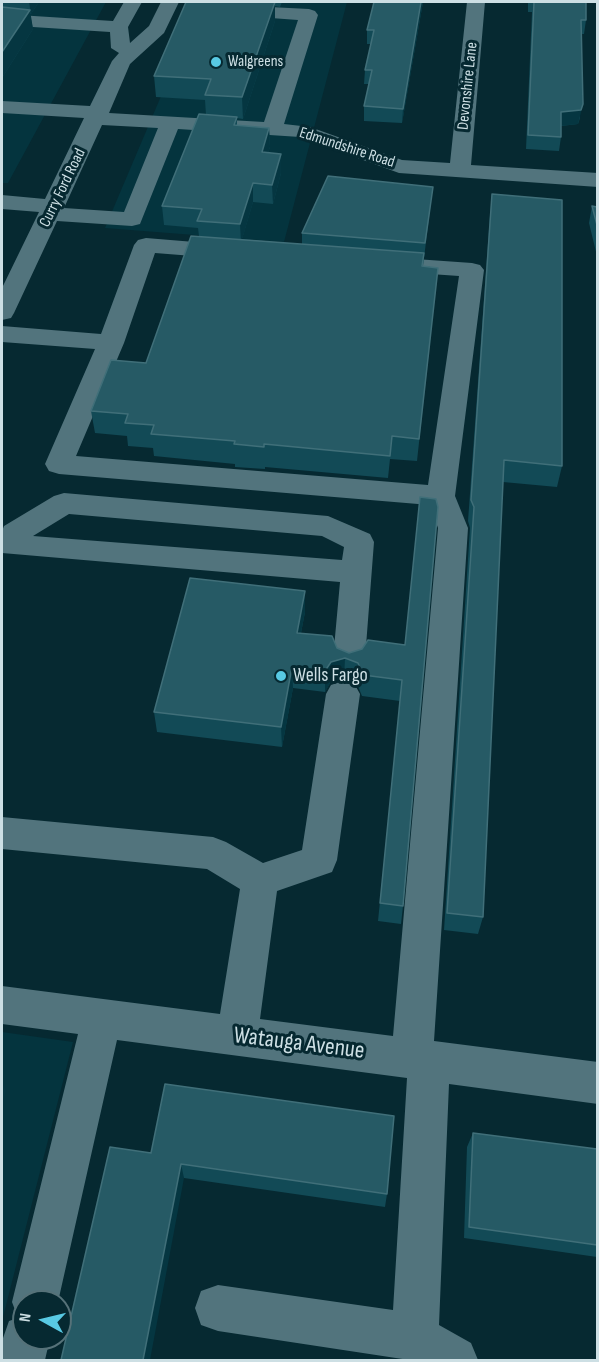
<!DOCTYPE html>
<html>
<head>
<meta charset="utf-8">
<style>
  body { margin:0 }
  #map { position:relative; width:599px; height:1362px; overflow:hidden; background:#062931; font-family:"Sofia Sans Condensed",sans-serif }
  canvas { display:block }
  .frame { position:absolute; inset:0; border:3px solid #cddfe4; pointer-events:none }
  .north { position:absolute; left:12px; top:1290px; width:60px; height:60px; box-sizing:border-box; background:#062931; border:2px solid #567279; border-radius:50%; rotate:278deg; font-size:16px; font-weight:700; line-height:24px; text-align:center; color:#cddfe4 }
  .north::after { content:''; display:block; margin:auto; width:21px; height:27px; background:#58c9e3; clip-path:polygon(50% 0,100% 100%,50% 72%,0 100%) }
</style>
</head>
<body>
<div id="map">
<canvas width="599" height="1362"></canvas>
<div class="frame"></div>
<div class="north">N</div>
</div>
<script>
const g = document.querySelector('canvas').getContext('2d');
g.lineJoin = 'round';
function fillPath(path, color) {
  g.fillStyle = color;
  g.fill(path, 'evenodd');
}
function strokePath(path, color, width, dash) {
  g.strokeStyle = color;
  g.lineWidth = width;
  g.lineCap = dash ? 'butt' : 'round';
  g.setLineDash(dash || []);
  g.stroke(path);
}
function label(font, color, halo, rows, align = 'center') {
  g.font = font + ' "Sofia Sans Condensed",sans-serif';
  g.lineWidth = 6;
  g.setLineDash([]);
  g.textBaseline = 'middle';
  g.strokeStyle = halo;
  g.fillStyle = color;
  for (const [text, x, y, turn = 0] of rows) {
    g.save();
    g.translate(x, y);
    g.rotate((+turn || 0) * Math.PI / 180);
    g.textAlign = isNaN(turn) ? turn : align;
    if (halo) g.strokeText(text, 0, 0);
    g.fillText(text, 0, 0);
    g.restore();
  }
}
fillPath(new Path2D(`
  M2 2H106L8 183H2Z
  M201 2H347L284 242 105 228Z
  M2 1032 73 1042 2 1321Z`), '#04343e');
fillPath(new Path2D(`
  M124 2H142L128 27 130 43 149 26 161 2H179L164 33 130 64 109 113 264 122 298 20 230 15 224 14 221 10 224 6 230 5 309 9 315 11 318 15 284 124 310 127 402 160 450 163 467 2H485L471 165 598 173V187L399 173 300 137 178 129 140 224 132 226 57 221 14 313 11 318 2 320V288L39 212 2 209V195L45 199 84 118 2 113V101L90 106 112 61 119 53 111 48 110 32 2 25V14L113 21ZM102 125 158 128 124 212 64 208Z
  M146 238 231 245 239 247 243 252 239 257 231 259 155 253 124 343 76 456 428 485 459 276 387 271 379 269 375 264 379 259 387 257 472 263 480 265 484 270 455 496 468 528 434 1041 598 1062V1104L449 1084 439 1325 471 1343 478 1360H409L218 1331 201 1325 195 1308 201 1291 218 1285 393 1310 407 1078 117 1040 58 1302H24V1338H50L45 1360H2V1341L9 1321 18 1318 12 1302 78 1034 2 1024V986L220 1014 240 889 207 869 2 849V817L213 837 226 842 263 863 302 850 326 694 331 685 343 681 355 685 360 694 337 860 332 872 277 891 260 1019 393 1036 438 528 430 505 59 474 49 471 45 464 95 349 2 342V326L101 334 134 245 138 240Z
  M64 493 328 516 370 534 374 542 365 659 360 668 349 672 338 668 333 659 340 582 2 553V531L4 526 54 496ZM69 514 322 536 344 547 342 560 33 536Z`), '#52747d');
fillPath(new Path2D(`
  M2 2H39L31 14H30L33 29 2 78Z
  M190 2H282L280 7 275 6V21L243 119 237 118V126L269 128 270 147 268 153 281 173 273 204 253 202 242 239 302 244V233L431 202 423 266 438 268 417 461 390 459 388 478 265 467V469L235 467V464L154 456 153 448 128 446 127 436 95 433 91 411 146 363 199 236 198 228 164 225 162 206 206 115 205 100 156 97 154 76Z
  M423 2 402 123 364 121V106L369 84H364L365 70 371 44H367V30Z
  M528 2H586V20L584 34H582L580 118 578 124 561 126V137L559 151 526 149 532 12H528Z
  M492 194 562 466 557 487 503 482 483 917 478 934 444 930 470 528 468 521 490 215Z
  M592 206 597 207V256L589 223Z
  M305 591V612L301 633 349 653 405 645 403 906 401 924 378 921 400 701 362 696 357 684 344 679 330 683 325 692 293 688 282 747 157 732 154 712Z
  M473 1133 597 1149V1257L464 1238 467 1147Z
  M110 1147 387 1194 385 1207 184 1178Z`), '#124a56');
fillPath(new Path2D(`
  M29 2H39L31 14Z
  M275 2V21L243 119 242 97Z
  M421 2H423L402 123 403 109Z
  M30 10 33 29 2 78V52Z
  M583 104 578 124 559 126 561 112Z
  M269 128 270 147 262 171V152Z
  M281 154V173L273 204 272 185Z
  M253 183V202L241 243 240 224Z
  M305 591V612L297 653V633Z
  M345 658 344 679 330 683 325 692V671L331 662Z
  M292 667 293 688 282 747 281 727Z
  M2 1083 6 1091 2 1106Z
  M181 1164 184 1178 150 1360H143Z`), '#053641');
const building = new Path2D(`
  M186 2H275L242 97 205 95 211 79 154 76Z
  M374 2H421L403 109 364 106 372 70H365L374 30H367Z
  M534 2H586V20H581L583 104 581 110 561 112V137L528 135Z
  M2 7 30 10 2 52Z
  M199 114 237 117 234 125 269 128 262 152 281 154 272 185 253 183 240 224 197 221 202 209 162 206Z
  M328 176 433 187 425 243 302 233Z
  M492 194 562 200V466L504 460 483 917 447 913 474 507 471 500Z
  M592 206 597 207V225Z
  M191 236 424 253 422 266 438 268 419 439 392 436 390 456 264 444V447L234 444 235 441 151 434 154 425 125 423 128 414 91 411 111 360 146 363Z
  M420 497 436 499 438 507 403 906 380 903 402 680 363 675 358 663 345 658 331 662 325 671 292 667 281 727 154 712 190 578 305 591 297 633 332 636 337 648 349 653 362 649 368 640 405 645Z
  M165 1084 394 1116 387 1194 181 1164 143 1360H61L110 1147 151 1153Z
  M473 1133 597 1149V1245L469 1227Z`);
fillPath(building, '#265a65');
strokePath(building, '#406f79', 1.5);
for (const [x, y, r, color] of [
  [216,62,6,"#58c9e3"],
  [281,676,6,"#58c9e3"]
]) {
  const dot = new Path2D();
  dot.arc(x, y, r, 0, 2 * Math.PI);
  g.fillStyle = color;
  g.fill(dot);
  strokePath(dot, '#062931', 2);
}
label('16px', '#cddfe4', '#062931', [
  ["Walgreens",228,62]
], 'left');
label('16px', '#cddfe4', '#062931', [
  ["Devonshire Lane",468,86,-84],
  ["Edmundshire Road",347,148,18],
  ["Curry Ford Road",63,188,-64]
]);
label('20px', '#cddfe4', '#062931', [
  ["Wells Fargo",293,676]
], 'left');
label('24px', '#cddfe4', '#062931', [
  ["Watauga Avenue",299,1044,7]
]);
</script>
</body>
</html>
